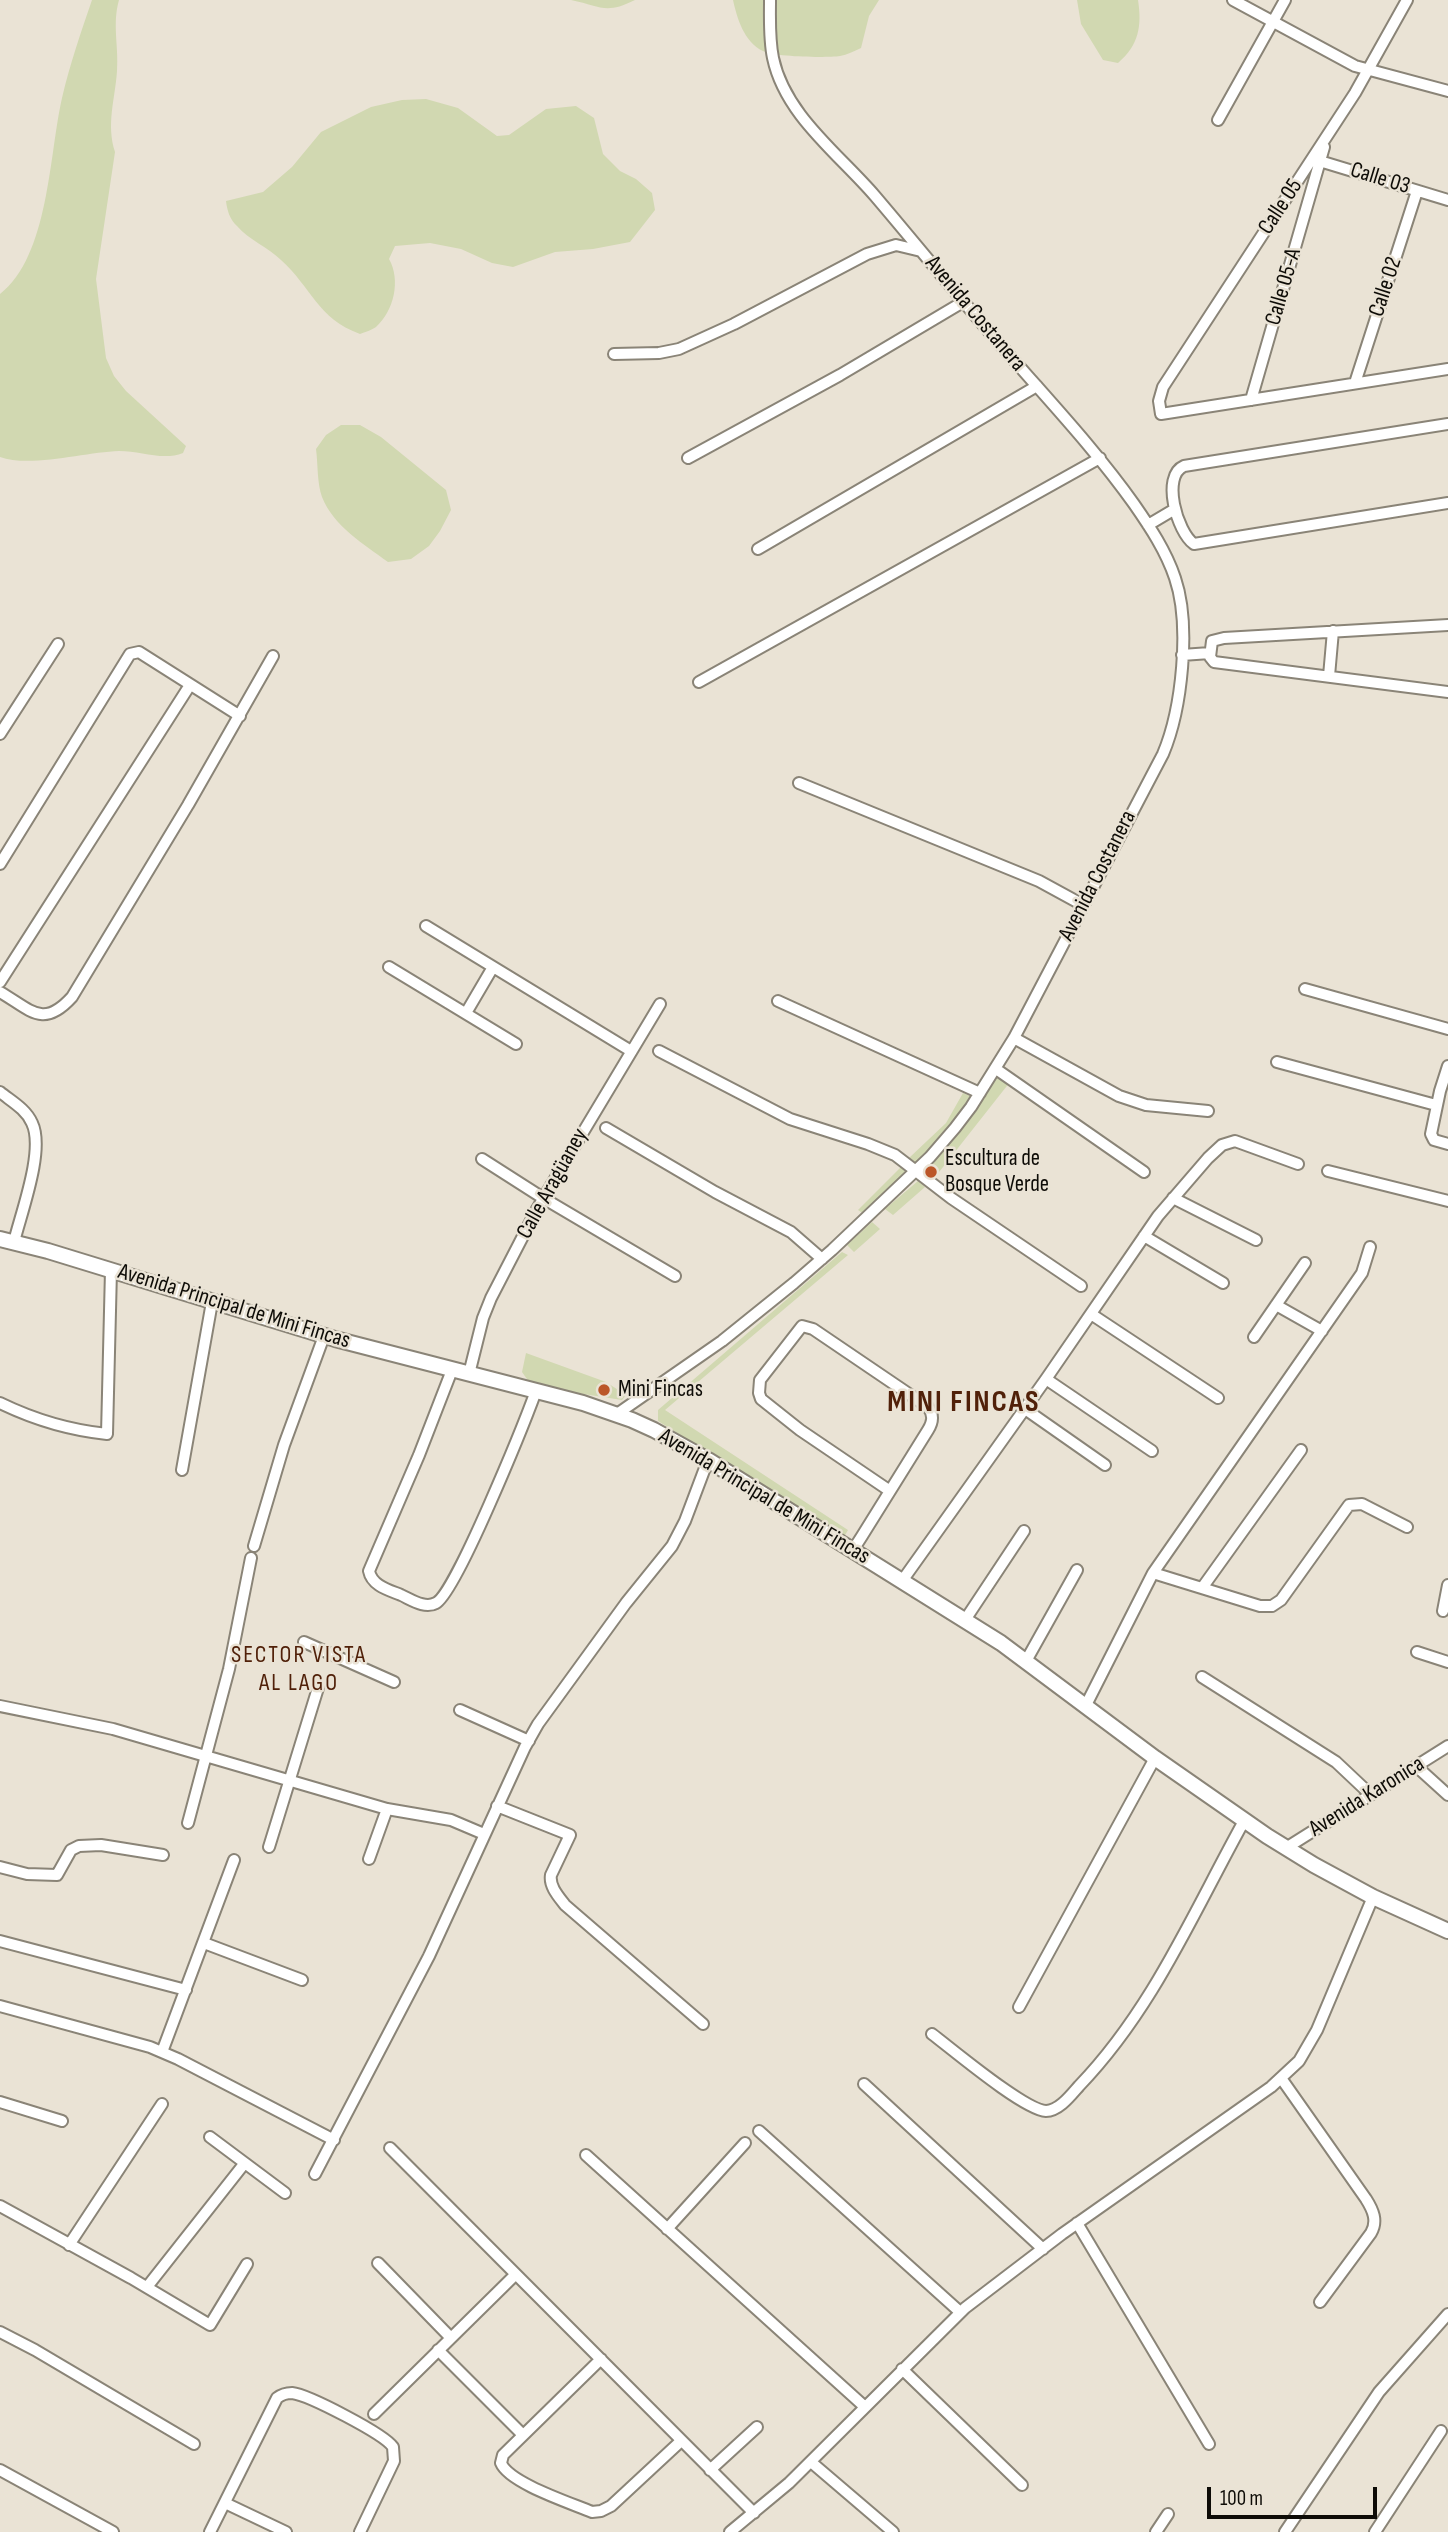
<!DOCTYPE html>
<html>
<head>
<meta charset="utf-8">
<style>
  body { margin:0 }
  #map { position:relative; width:1448px; height:2532px; overflow:hidden; background:#eae3d5; font-family:"Sofia Sans Condensed",sans-serif }
  canvas { display:block }
  .scale { position:absolute; left:1207px; top:2487px; width:170px; height:32px; box-sizing:border-box; border:4px solid #0e0c07; border-top:0; padding-left:9px; font-size:21px; line-height:24px; white-space:nowrap; color:#0e0c07; -webkit-text-stroke:5px #eae3d5; paint-order:stroke }
</style>
</head>
<body>
<div id="map">
<canvas width="1448" height="2532"></canvas>
<div class="scale">100 m</div>
</div>
<script>
const g = document.querySelector('canvas').getContext('2d');
g.lineJoin = 'round';
function fillPath(path, color) {
  g.fillStyle = color;
  g.fill(path, 'evenodd');
}
function strokePath(path, color, width, dash) {
  g.strokeStyle = color;
  g.lineWidth = width;
  g.lineCap = dash ? 'butt' : 'round';
  g.setLineDash(dash || []);
  g.stroke(path);
}
function label(font, color, halo, rows, align = 'center') {
  g.font = font + ' "Sofia Sans Condensed",sans-serif';
  g.lineWidth = 5;
  g.setLineDash([]);
  g.textBaseline = 'middle';
  g.strokeStyle = halo;
  g.fillStyle = color;
  for (const [text, x, y, turn = 0] of rows) {
    g.save();
    g.translate(x, y);
    g.rotate((+turn || 0) * Math.PI / 180);
    g.textAlign = isNaN(turn) ? turn : align;
    if (halo) g.strokeText(text, 0, 0);
    g.fillText(text, 0, 0);
    g.restore();
  }
}
fillPath(new Path2D(`
  M92 0H119C112 24 119 47 117 71 115 100 106 124 115 152L96 279 106 358 114 376 126 391 186 446 183 453C163 461 141 451 119 451 86 452 30 468 0 457V294C49 256 49 155 62 98 70 64 81 32 92 0Z
  M571 0H635C605 15 601 6 571 0Z
  M733 0H879L869 16 861 48C854 51 847 55 840 56 826 58 775 57 763 51 744 42 737 18 733 0Z
  M1077 0H1138C1142 26 1139 45 1118 63L1103 60 1081 24Z
  M426 99 458 108 497 136 509 135 546 109 576 106 594 118 603 154 620 171 636 179 652 193 655 210 630 242 593 249 555 252 513 267 492 263 461 249 430 243 395 246 389 259C401 280 394 311 376 327 372 330 365 332 360 334 317 318 312 288 281 260 268 247 249 240 237 226 230 220 227 210 226 201L263 192 292 167 321 132 371 107 402 100Z
  M341 425H360L381 437 446 490 451 510 440 531 429 546 411 559 388 562C364 544 334 527 322 497 317 483 318 464 316 449L326 435Z
  M999 1076 1010 1082 932 1181 923 1174Z
  M963 1093 970 1096 952 1126 917 1163 909 1158 946 1123Z
  M903 1165 910 1170 864 1214 858 1210Z
  M918 1181 925 1187 893 1215 885 1209Z
  M872 1222 880 1229 854 1252 847 1245Z
  M842 1252 848 1255 665 1410 848 1530 844 1537 658 1421V1410Z
  M526 1353 606 1382 626 1395 622 1400 564 1391 529 1382 522 1372Z`), '#d1d8b1');
const minor = new Path2D(`
  M1233 0 1355 66 1448 91
  M1407 0 1355 93 1163 387 1159 401 1161 414 1448 369
  M1218 120 1285 0
  M1313 159 1448 200
  M614 354 659 353 679 349 734 324 867 254 896 245 921 251
  M1355 383 1417 191
  M1251 400 1324 147
  M1448 424 1184 466C1161 476 1177 532 1194 544L1448 503
  M688 458 840 375 963 302
  M1148 525 1175 509
  M758 549 1037 386
  M1448 625 1224 638 1212 641 1210 657 1214 662 1448 692
  M1182 655 1210 653
  M1329 676 1333 631
  M699 682 1100 458
  M0 734 58 644
  M799 783 1039 881 1083 905
  M0 864 130 654 139 652 240 716
  M426 926 631 1051
  M389 967 516 1044
  M0 982 190 685
  M1305 989 1448 1029
  M0 992C31 1010 43 1029 72 997L188 805 273 656
  M778 1001 980 1093
  M466 1013 493 967
  M1014 1038 1119 1096 1146 1105 1208 1111
  M659 1051 790 1119 868 1144 895 1155 951 1198 1081 1286
  M1277 1062 1436 1105
  M1448 1066 1440 1091 1431 1134 1434 1140 1448 1144
  M996 1069 1144 1172
  M0 1092C11 1101 26 1109 32 1123 45 1150 21 1213 14 1242
  M606 1128 715 1192 791 1232 822 1259
  M482 1159 543 1198 675 1276
  M1328 1171 1448 1201
  M1173 1198 1256 1240
  M1144 1236 1223 1283
  M1276 1305 1322 1331
  M1091 1314 1218 1398
  M1254 1337 1305 1263
  M452 1370 419 1455 369 1571C372 1586 389 1590 401 1595 412 1600 425 1609 436 1603 456 1593 525 1421 536 1391
  M469 1374 483 1318 491 1298 537 1209 660 1004
  M1046 1379 1152 1451
  M0 1403C35 1420 68 1430 107 1434L111 1270
  M1025 1409 1105 1465
  M617 1414 722 1341 794 1283 832 1250 930 1157 955 1128 971 1107 1014 1038 1163 754C1182 709 1191 625 1175 578 1166 551 1150 527 1134 504 1097 452 1054 406 1012 358 965 305 921 250 875 196 839 154 785 115 773 58 769 39 770 19 770 0
  M182 1470 212 1302
  M254 1546 284 1445 324 1336
  M853 1550 862 1536 928 1430C933 1422 934 1415 928 1407L813 1329 802 1326 760 1380 759 1393 761 1399 800 1430 890 1491
  M1153 1573 1260 1606H1272L1281 1600 1349 1505 1362 1504 1407 1527
  M902 1581 1046 1379 1158 1216 1208 1158 1222 1145 1235 1141 1298 1164
  M1202 1588 1301 1450
  M1443 1611 1448 1585
  M965 1620 1024 1531
  M304 1642 394 1682
  M1417 1652 1448 1662
  M1026 1661 1077 1570
  M1202 1677 1336 1762 1371 1795
  M0 1706 113 1729 387 1809 451 1820 484 1834
  M1085 1707 1153 1573 1362 1273 1370 1247
  M460 1710 529 1741
  M1416 1766 1448 1795
  M497 1806 570 1835 551 1875C549 1886 558 1896 565 1905L703 2024
  M188 1823 229 1669 251 1558
  M269 1847 318 1688
  M1286 1848 1448 1746
  M369 1859 387 1809
  M0 1867 27 1874 57 1875 71 1850 79 1846 101 1845 163 1855
  M0 1941 186 1990
  M204 1943 302 1980
  M0 2006 150 2047 178 2059 334 2140
  M1019 2007 1155 1758
  M932 2034C952 2049 1024 2110 1046 2111 1059 2111 1071 2095 1079 2086 1153 2009 1193 1913 1244 1821
  M162 2052 234 1860
  M1281 2078 1366 2199C1373 2210 1378 2221 1371 2233L1320 2302
  M864 2084 1043 2249
  M0 2102 62 2121
  M759 2131 960 2312
  M210 2137 285 2193
  M390 2148 754 2513
  M586 2155 865 2407
  M315 2174 429 1956 525 1747 538 1724 626 1603 672 1546 685 1521 708 1460
  M0 2206 131 2278 210 2325 247 2264
  M1077 2223 1209 2444
  M667 2229 745 2143
  M69 2245 162 2104
  M378 2263 451 2338
  M147 2287 244 2164
  M0 2332 35 2350 194 2444
  M438 2350 523 2435
  M601 2359 503 2455 501 2463C509 2483 571 2503 592 2512L601 2511 611 2506 681 2441
  M902 2369 1022 2485
  M374 2414 515 2275
  M811 2462 893 2532
  M0 2470 113 2532
  M710 2470 757 2427
  M225 2503 286 2532
  M210 2532 277 2398C282 2394 286 2393 292 2393 309 2395 384 2434 393 2447L394 2461 360 2532
  M730 2532 789 2483 965 2308 1062 2234 1271 2087 1299 2061 1317 2030 1373 1897
  M1156 2532 1168 2514
  M1285 2532 1379 2392 1448 2314
  M1375 2532 1441 2431`);
const tertiary = new Path2D(`
  M0 1239 48 1251 335 1339 583 1403 632 1420 654 1430 708 1460 1001 1643 1155 1758 1267 1836 1314 1865 1373 1897 1448 1931`);
strokePath(minor, '#8a8477', 14);
strokePath(tertiary, '#8a8477', 18);
strokePath(minor, '#fff', 10);
strokePath(tertiary, '#fff', 14);
for (const [x, y, r, color] of [
  [931,1172,7,"#bb5628"],
  [604,1390,7,"#bb5628"]
]) {
  const dot = new Path2D();
  dot.arc(x, y, r, 0, 2 * Math.PI);
  g.fillStyle = color;
  g.fill(dot);
  strokePath(dot, '#eae3d5', 2.5);
}
label('23px', '#0e0c07', '#eae3d5', [
  ["Calle 03",1380,179,17],
  ["Calle 05",1281,207,-57],
  ["Calle 05-A",1284,287,-74],
  ["Calle 02",1386,287,-72],
  ["Avenida Costanera",975,314,50],
  ["Avenida Costanera",1098,876,-63],
  ["Calle Aragüaney",553,1184,-61],
  ["Avenida Principal de Mini Fincas",234,1307,17],
  ["Avenida Principal de Mini Fincas",764,1497,31],
  ["Avenida Karonica",1367,1797,-32]
]);
label('23px', '#0e0c07', '#eae3d5', [
  ["Escultura de",945,1159],
  ["Bosque Verde",945,1185],
  ["Mini Fincas",618,1390]
], 'left');
g.letterSpacing = '2px';
label('24px', '#502009', '#eae3d5', [
  ["SECTOR VISTA",299,1656],
  ["AL LAGO",299,1684]
]);
g.letterSpacing = '0px';
g.letterSpacing = '2px';
label('bold 30px', '#502009', '#eae3d5', [
  ["MINI FINCAS",964,1403]
]);
g.letterSpacing = '0px';
</script>
</body>
</html>
